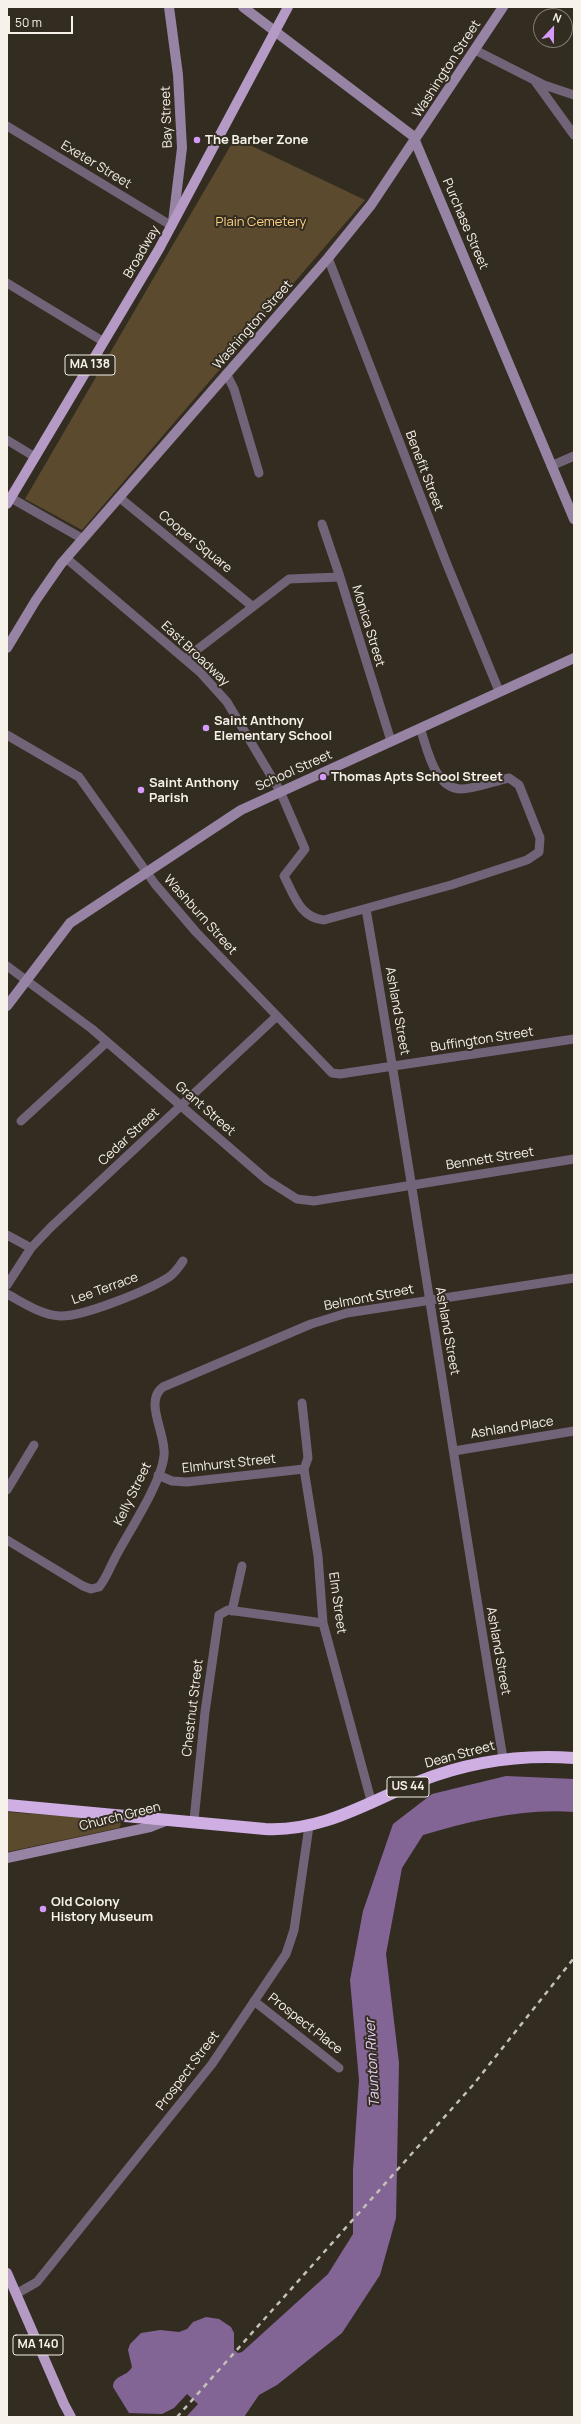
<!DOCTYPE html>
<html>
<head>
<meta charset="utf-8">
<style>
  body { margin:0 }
  #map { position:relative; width:581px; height:2424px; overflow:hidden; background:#332c21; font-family:Manrope,sans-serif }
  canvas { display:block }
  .frame { position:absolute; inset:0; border:8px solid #f6f2ea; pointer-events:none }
  .north { position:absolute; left:533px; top:8px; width:40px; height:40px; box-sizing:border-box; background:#332c21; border:1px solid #817b71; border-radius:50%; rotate:22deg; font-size:11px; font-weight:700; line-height:16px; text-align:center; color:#f6f2ea }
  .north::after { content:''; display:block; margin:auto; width:14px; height:18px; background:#d69bfa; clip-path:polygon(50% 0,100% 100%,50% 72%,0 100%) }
  .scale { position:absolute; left:8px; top:16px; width:65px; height:18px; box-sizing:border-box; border:2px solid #f6f2ea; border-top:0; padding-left:5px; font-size:12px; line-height:14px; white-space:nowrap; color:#f6f2ea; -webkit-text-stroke:3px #332c21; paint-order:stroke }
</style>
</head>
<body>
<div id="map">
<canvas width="581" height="2424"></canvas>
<div class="frame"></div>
<div class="north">N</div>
<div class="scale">50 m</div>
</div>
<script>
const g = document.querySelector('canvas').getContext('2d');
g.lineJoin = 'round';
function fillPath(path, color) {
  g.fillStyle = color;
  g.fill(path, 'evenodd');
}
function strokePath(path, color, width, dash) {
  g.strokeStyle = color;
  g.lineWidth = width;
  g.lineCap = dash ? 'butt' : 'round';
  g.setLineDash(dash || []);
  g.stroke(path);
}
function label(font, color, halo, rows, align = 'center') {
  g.font = font + ' Manrope,sans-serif';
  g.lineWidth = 4;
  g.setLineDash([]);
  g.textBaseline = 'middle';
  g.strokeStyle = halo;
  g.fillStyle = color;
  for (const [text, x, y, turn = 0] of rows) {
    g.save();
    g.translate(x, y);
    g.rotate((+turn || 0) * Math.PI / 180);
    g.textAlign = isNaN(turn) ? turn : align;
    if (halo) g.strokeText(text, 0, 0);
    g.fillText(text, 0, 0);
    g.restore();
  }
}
fillPath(new Path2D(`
  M235 138 365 200 82 530 25 499Z
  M7 1812 117 1820 121 1824 119 1828 7 1852Z`), '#5b4a2e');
fillPath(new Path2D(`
  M506 1776 574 1779V1812C523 1808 471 1821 423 1835L402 1868 386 1954 399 2063 396 2218 380 2275 342 2333 277 2385 259 2395 244 2417H186L198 2404 187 2394 174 2408 162 2414 129 2413 113 2387C113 2375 127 2377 132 2367L128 2350 130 2344 141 2333 160 2330 179 2332 187 2329 193 2322 206 2317 219 2319 231 2327 234 2333V2350L238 2353 242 2352 328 2274 353 2234V2170L359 2080 350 1980 363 1911 393 1824 432 1794Z`), '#826594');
strokePath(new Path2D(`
  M475 50 544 85 574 95
  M535 81 574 135
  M7 126 172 226
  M328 258 446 562 499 691
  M7 283 104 342
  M227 375 234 389 259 473
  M7 440 35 457
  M551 466 574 456
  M11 498 83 539
  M120 498 252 606
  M322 524 340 577
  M66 558 200 672 227 702 280 791 305 849 284 876C294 895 300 918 324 920L451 885 527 860 539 852 540 838 519 785 509 778C494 781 476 789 460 789 434 788 427 747 420 728
  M185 659 289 579 340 577 391 741
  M7 735 79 777 155 884 196 932 332 1073 340 1074 574 1039
  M366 909C415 1191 455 1475 503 1758
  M7 966 92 1029 267 1180 297 1199 314 1201 574 1159
  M21 1121 107 1042
  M7 1235 31 1248
  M7 1285 31 1248 51 1227 277 1016
  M7 1294C24 1303 41 1315 60 1316 83 1317 149 1290 169 1277 175 1273 179 1267 183 1261
  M302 1403 308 1458 304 1469 318 1556 323 1623 372 1804
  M454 1451 574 1431
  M158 1475 172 1481 187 1482 304 1469
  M7 1490 34 1445
  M7 1540 83 1586 91 1589 99 1587C106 1579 110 1567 115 1558 129 1531 161 1484 164 1456 167 1435 143 1401 163 1387L311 1324 347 1313 574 1278
  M232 1611 242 1566
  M194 1820 205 1712 219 1615 228 1610 323 1623
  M254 2001 339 2068
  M16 2294 37 2282 212 2064 286 1954 294 1930 309 1826`), '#716479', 9);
strokePath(new Path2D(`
  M169 7 178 75 182 148 173 222
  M243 7 413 136 574 519
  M7 648 36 600 61 564 328 258 371 205 503 7
  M7 1006 70 923 241 810 574 658
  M7 1858 150 1827 168 1820`), '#9783a4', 10);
strokePath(new Path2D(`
  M7 504 159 249 288 7
  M7 2273 64 2404 71 2417`), '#b49ac5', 10);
strokePath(new Path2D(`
  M7 1805 265 1829C323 1832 368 1802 420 1781 471 1761 520 1754 574 1758`), '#cfafe3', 12);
strokePath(new Path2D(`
  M177 2417 473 2085 574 1958`), '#c4c0b7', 2.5, [5, 5]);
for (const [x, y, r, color] of [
  [197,140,4,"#d69bfa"],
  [206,728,4,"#d69bfa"],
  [323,777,4,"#d69bfa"],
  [141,790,4,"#d69bfa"],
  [43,1909,4,"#d69bfa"]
]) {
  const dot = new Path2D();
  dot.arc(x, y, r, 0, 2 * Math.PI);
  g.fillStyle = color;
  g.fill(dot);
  strokePath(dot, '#332c21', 1.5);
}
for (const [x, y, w] of [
  [90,365,50],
  [408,1787,42],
  [38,2345,50]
]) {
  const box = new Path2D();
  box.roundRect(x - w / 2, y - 10, w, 20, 3);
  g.fillStyle = '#332c21';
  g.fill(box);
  strokePath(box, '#f6f2ea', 1);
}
label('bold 12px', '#f6f2ea', null, [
  ["MA 138",90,365],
  ["US 44",408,1787],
  ["MA 140",38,2345]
]);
label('13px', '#f6f2ea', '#332c21', [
  ["Washington Street",447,69,-57],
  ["Bay Street",167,117,-92],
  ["Exeter Street",96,165,31],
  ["Purchase Street",465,224,67],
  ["Broadway",142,252,-60],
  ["Washington Street",253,325,-49],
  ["Benefit Street",424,471,69],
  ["Cooper Square",195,542,39],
  ["Monica Street",368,626,73],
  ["East Broadway",195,654,43],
  ["School Street",294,771,-24],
  ["Washburn Street",200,915,48],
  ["Ashland Street",397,1011,80],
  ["Buffington Street",482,1040,-9],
  ["Grant Street",205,1109,41],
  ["Cedar Street",129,1137,-43],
  ["Bennett Street",490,1159,-9],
  ["Lee Terrace",105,1289,-20],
  ["Belmont Street",369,1298,-11],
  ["Ashland Street",447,1331,80],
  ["Ashland Place",512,1428,-9],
  ["Elmhurst Street",229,1464,-6],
  ["Kelly Street",133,1494,-64],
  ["Elm Street",337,1603,82],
  ["Ashland Street",498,1651,80],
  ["Chestnut Street",193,1708,-83],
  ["Dean Street",460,1755,-15],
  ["Church Green",120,1817,-14],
  ["Prospect Place",305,2024,38],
  ["Prospect Street",188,2071,-53]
]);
label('bold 13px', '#f6f2ea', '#332c21', [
  ["The Barber Zone",205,140],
  ["Saint Anthony",214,721],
  ["Elementary School",214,736],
  ["Thomas Apts School Street",331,777],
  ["Saint Anthony",149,783],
  ["Parish",149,798],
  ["Old Colony",51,1902],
  ["History Museum",51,1917]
], 'left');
label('13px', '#ffd283', '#332c21', [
  ["Plain Cemetery",261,222]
]);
label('italic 14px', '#eacffb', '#332c21', [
  ["Taunton River",373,2063,-93]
]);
</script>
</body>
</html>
